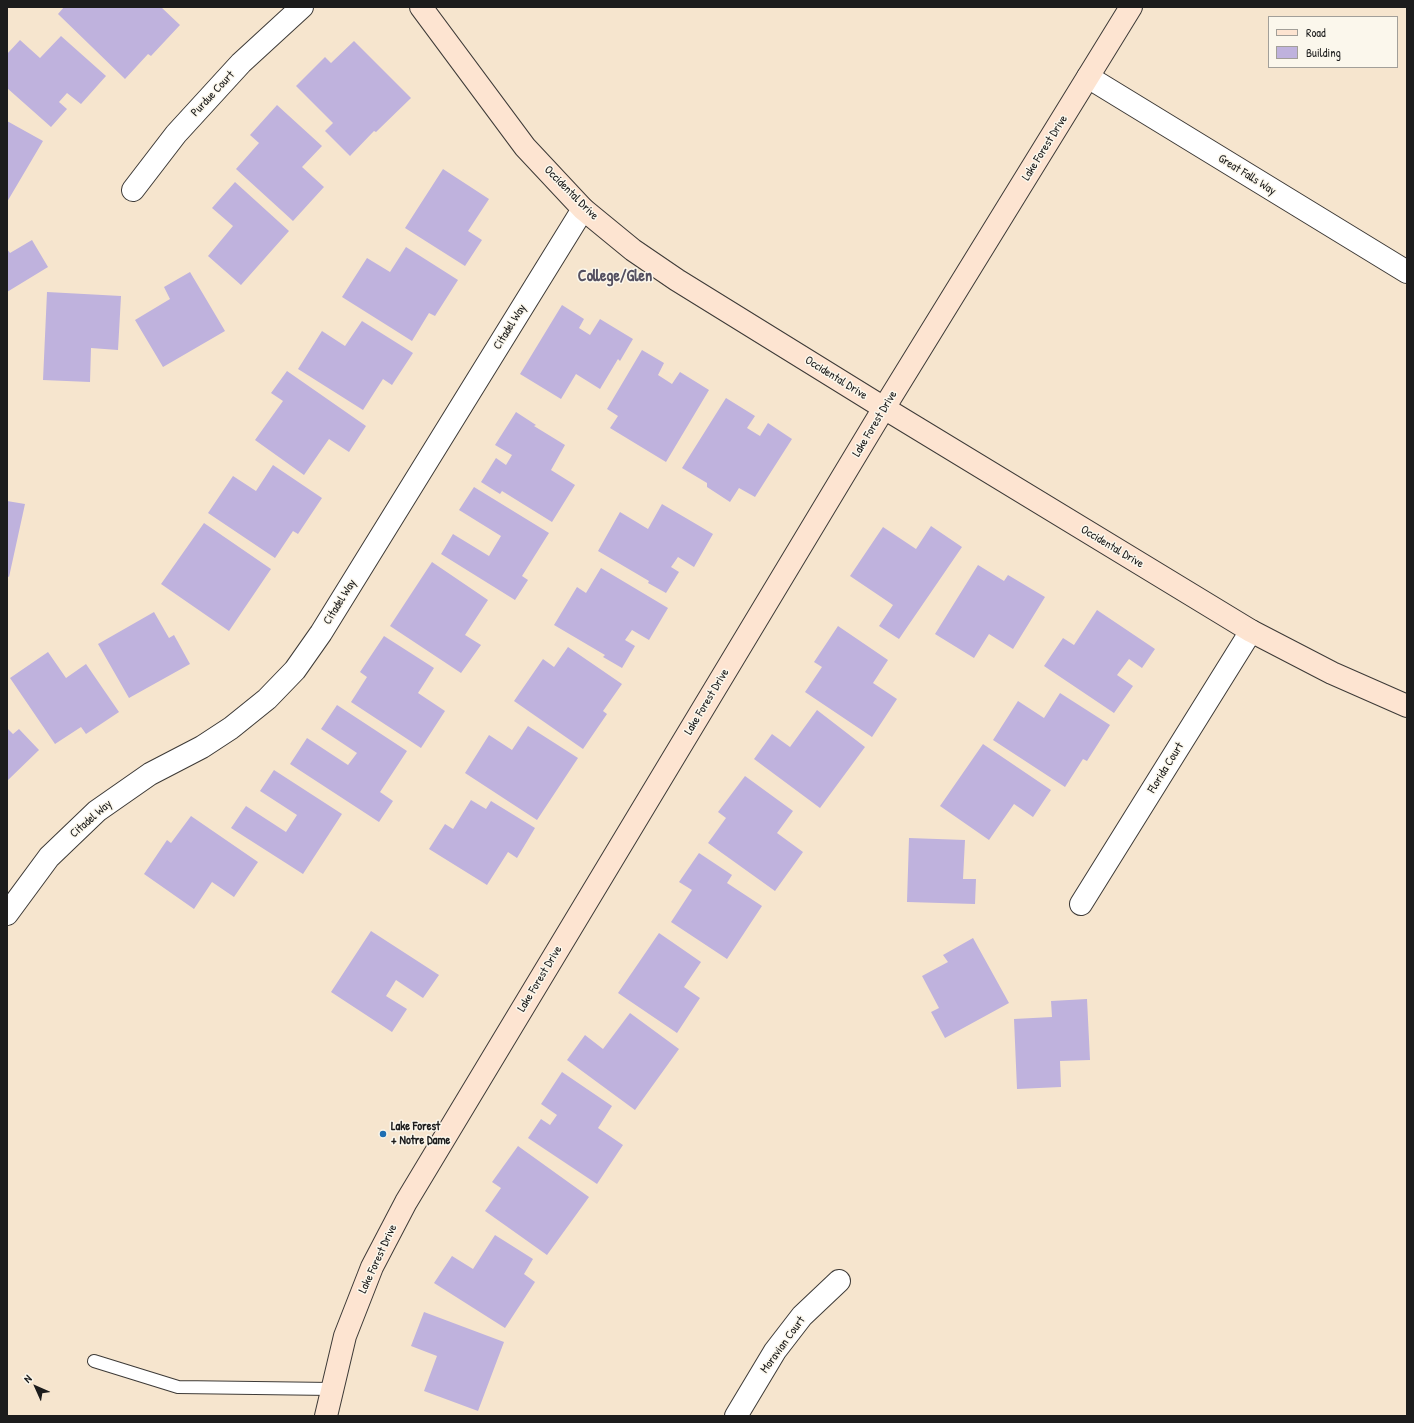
<!DOCTYPE html>
<html>
<head>
<meta charset="utf-8">
<style>
  body { margin:0 }
  #map { position:relative; width:1414px; height:1423px; overflow:hidden; background:#f6e5ce; font-family:"Patrick Hand",sans-serif }
  canvas { display:block }
  .frame { position:absolute; inset:0; border:8px solid #1c1c1c; pointer-events:none }
  .legend { position:absolute; left:1268px; top:16px; width:130px; height:52px; box-sizing:border-box; background:#fbf7ec; border:1px solid #a29f99; margin:0; padding:5px 7px; list-style:none; font-size:12px; color:#1c1c1c }
  .legend li { display:flex; align-items:center; gap:8px; height:20px }
  .legend b { width:20px; border:1px solid #a29f99 }
  .north { position:absolute; left:16px; top:1367px; width:40px; height:40px; -webkit-text-stroke:3px #fbf7ec; paint-order:stroke; rotate:315deg; font-size:11px; font-weight:700; line-height:16px; text-align:center; color:#1c1c1c }
  .north::after { content:''; display:block; margin:auto; width:14px; height:18px; background:#1c1c1c; clip-path:polygon(50% 0,100% 100%,50% 72%,0 100%) }
</style>
</head>
<body>
<div id="map">
<canvas width="1414" height="1423"></canvas>
<div class="frame"></div>
<ul class="legend">
<li><b style="height:5px;background:#fde4d1"></b>Road</li>
<li><b style="height:11px;background:#bfb2dd"></b>Building</li>
</ul>
<div class="north">N</div>
</div>
<script>
const g = document.querySelector('canvas').getContext('2d');
g.lineJoin = 'round';
function fillPath(path, color) {
  g.fillStyle = color;
  g.fill(path, 'evenodd');
}
function strokePath(path, color, width, dash) {
  g.strokeStyle = color;
  g.lineWidth = width;
  g.lineCap = dash ? 'butt' : 'round';
  g.setLineDash(dash || []);
  g.stroke(path);
}
function label(font, color, halo, rows, align = 'center') {
  g.font = font + ' "Patrick Hand",sans-serif';
  g.lineWidth = 3;
  g.setLineDash([]);
  g.textBaseline = 'middle';
  g.strokeStyle = halo;
  g.fillStyle = color;
  for (const [text, x, y, turn = 0] of rows) {
    g.save();
    g.translate(x, y);
    g.rotate((+turn || 0) * Math.PI / 180);
    g.textAlign = isNaN(turn) ? turn : align;
    if (halo) g.strokeText(text, 0, 0);
    g.fillText(text, 0, 0);
    g.restore();
  }
}
fillPath(new Path2D(`
  M64 7H161L180 25 151 56 148 54 125 79 58 14Z
  M61 36 106 76 81 104 67 93 59 102 67 109 51 127 7 88V54L20 40 40 58Z
  M354 41 411 98 376 132 374 131 350 156 325 131 333 123 296 86 325 57 331 63Z
  M277 105 322 146 302 167 324 187 293 221 236 169 259 143 250 135Z
  M7 121 43 141 7 202Z
  M443 169 489 199 468 231 482 240 465 266 405 228Z
  M235 182 289 231 241 285 208 256 233 226 212 208Z
  M32 240 48 267 7 292V249L10 253Z
  M406 247 458 280 435 316 429 313 412 341 342 297 367 258 390 272Z
  M190 272 225 331 163 367 135 320 170 299 164 287Z
  M47 292 121 296 118 350 91 348 90 382 43 380Z
  M562 305 584 319 579 328 590 335 600 319 633 339 620 361 618 359 600 389 576 374 561 399 520 374Z
  M362 321 413 353 392 385 383 379 363 410 298 369 322 331 345 346Z
  M642 350 664 363 658 375 672 384 680 372 709 390 666 462 610 428 618 416 607 409Z
  M287 371 366 426 349 452 329 439 304 475 255 440 283 401 271 393Z
  M726 398 755 416 747 428 760 436 768 423 792 439 755 497 739 488 730 502 707 487V483L682 468Z
  M516 412 536 425 534 426 565 445 551 470 575 485 552 522 502 491 500 494 481 482 496 458 506 465 512 455 495 445Z
  M273 465 322 498 298 534 293 531 275 558 208 513 233 476 256 491Z
  M474 487 549 533 522 576 528 580 515 600 441 554 453 534 489 556 501 536 459 510Z
  M7 501 25 504 9 577 7 576Z
  M662 504 713 534 694 567 678 557 671 567 679 572 666 593 648 583 649 581 598 551 620 512 648 529Z
  M204 523 271 569 229 631 161 584Z
  M931 526 962 547 899 639 879 626 893 605 850 576 883 527 916 549Z
  M432 562 488 600 465 635 481 645 461 673 390 626Z
  M978 565 1004 581 1008 575 1045 597 1013 649 989 634 974 658 935 634Z
  M601 568 668 608 649 640 632 630 625 640 635 646 622 668 603 657 605 655 554 625 577 587 586 593Z
  M1097 610 1155 649 1142 668 1129 659 1117 675 1133 686 1114 713 1044 666 1063 638 1074 645Z
  M154 612 169 638 174 635 190 664 129 698 98 644Z
  M838 626 888 660 873 683 897 699 872 737 805 692 822 667 814 662Z
  M384 636 434 668 418 693 445 711 421 748 351 702 367 677 360 672Z
  M568 647 622 684 603 711 607 714 583 749 514 701 543 659 554 667Z
  M48 652 66 678 86 664 119 712 86 734 81 727 55 744 10 678Z
  M1060 693 1110 725 1087 761 1083 759 1065 787 993 740 1018 701 1044 718Z
  M337 705 407 751 380 792 393 801 379 822 290 764 307 738 348 765 357 753 321 729Z
  M817 710 865 747 820 808 754 759 772 734 790 747Z
  M528 726 578 758 537 820 465 773 489 735 512 750Z
  M7 728 13 734 19 729 39 750 7 781Z
  M983 744 1051 790 1033 817 1014 804 989 840 940 806Z
  M274 770 342 814 303 874 231 828 246 806 286 832 297 815 260 791Z
  M745 776 793 811 777 833 803 852 775 891 708 843 726 818 718 812Z
  M471 800 486 809 491 801 535 828 517 858 508 852 487 885 429 849 445 824 453 829Z
  M191 816 258 862 234 897 212 882 194 909 144 874 167 840 171 843Z
  M909 838 965 840 963 879H976L975 904 907 902Z
  M699 853 732 875 727 883 762 906 727 959 671 922 692 890 679 882Z
  M371 931 439 975 423 998 396 980 386 996 407 1009 392 1032 331 992Z
  M659 933 701 962 684 987 700 998 677 1033 618 993Z
  M973 938 1009 1003 945 1038 931 1012 939 1008 922 976 948 962 943 955Z
  M1087 999 1090 1060 1060 1061 1061 1087 1017 1089 1014 1019 1052 1017 1051 1001Z
  M630 1013 679 1049 635 1110 567 1060 585 1035 603 1049Z
  M562 1072 612 1106 598 1128 623 1145 597 1184 528 1138 541 1119 550 1125 557 1115 541 1104Z
  M518 1146 589 1197 547 1255 485 1211 501 1188 492 1182Z
  M495 1235 533 1259 524 1274 535 1282 505 1328 434 1283 452 1256 473 1269Z
  M424 1312 504 1342 478 1411 424 1391 437 1356 411 1346Z`), '#bfb2dd');
const lane = new Path2D(`
  M94 1361 178 1387 332 1389`);
const street = new Path2D(`
  M1088 77 1407 272
  M133 190 176 134 241 63 302 7
  M1081 904 1251 631
  M7 914 49 857 97 811 150 774 202 747 231 728 267 699 295 670 321 633 583 209
  M736 1416 775 1351 802 1316 839 1281`);
const secondary = new Path2D(`
  M421 7 525 147 583 209 633 250 677 280 884 408 1251 631 1332 673 1407 706
  M326 1416 345 1336 372 1267 406 1202 884 408 1131 7`);
strokePath(lane, '#3d3a37', 14);
strokePath(street, '#3d3a37', 24);
strokePath(secondary, '#3d3a37', 24);
strokePath(lane, '#fff', 12);
strokePath(street, '#fff', 22);
strokePath(secondary, '#fde4d1', 22);
for (const [x, y, r, color] of [
  [383,1134,4,"#1f6fb2"]
]) {
  const dot = new Path2D();
  dot.arc(x, y, r, 0, 2 * Math.PI);
  g.fillStyle = color;
  g.fill(dot);
  strokePath(dot, '#fbf7ec', 1.5);
}
label('12px', '#1c1c1c', '#fbf7ec', [
  ["Purdue Court",213,94,-47],
  ["Lake Forest Drive",1045,148,-58],
  ["Great Falls Way",1247,175,32],
  ["Occidental Drive",571,193,45],
  ["Citadel Way",510,327,-58],
  ["Occidental Drive",836,378,32],
  ["Lake Forest Drive",875,424,-59],
  ["Occidental Drive",1112,547,31],
  ["Citadel Way",340,602,-58],
  ["Lake Forest Drive",707,702,-59],
  ["Florida Court",1166,768,-58],
  ["Citadel Way",91,819,-41],
  ["Lake Forest Drive",540,979,-59],
  ["Lake Forest Drive",378,1259,-65],
  ["Moravian Court",783,1345,-54]
]);
label('bold 12px', '#1c1c1c', '#fbf7ec', [
  ["Lake Forest",391,1127],
  ["+ Notre Dame",391,1141]
], 'left');
label('bold 16px', '#555060', '#fbf7ec', [
  ["College/Glen",615,277]
]);
</script>
</body>
</html>
